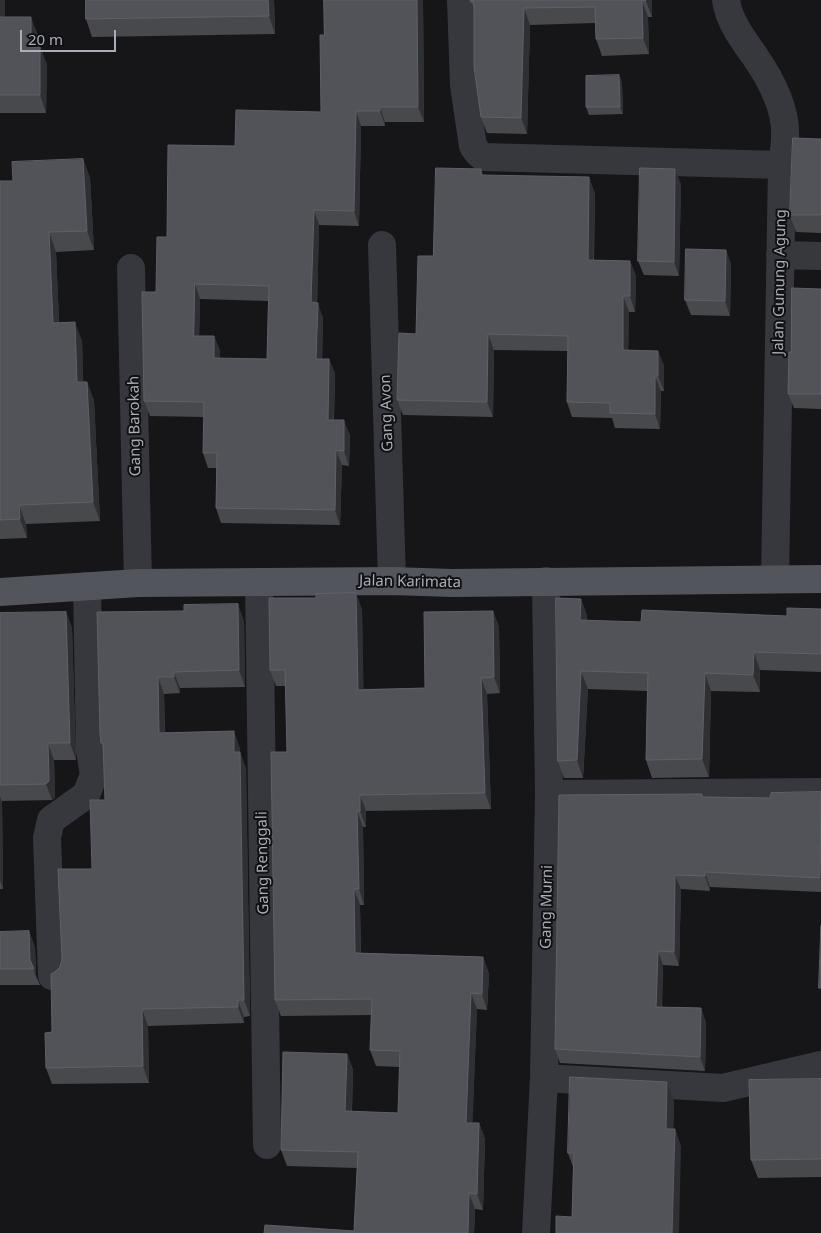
<!DOCTYPE html>
<html>
<head>
<meta charset="utf-8">
<style>
  body { margin:0 }
  #map { position:relative; width:821px; height:1233px; overflow:hidden; background:#161618; font-family:"Noto Sans",sans-serif }
  canvas { display:block }
  .scale { position:absolute; left:20px; top:30px; width:96px; height:22px; box-sizing:border-box; border:2px solid #a8adb8; border-top:0; padding-left:6px; font-size:15px; line-height:18px; white-space:nowrap; color:#a8adb8; -webkit-text-stroke:4px #111113; paint-order:stroke }
</style>
</head>
<body>
<div id="map">
<canvas width="821" height="1233"></canvas>
<div class="scale">20 m</div>
</div>
<script>
const g = document.querySelector('canvas').getContext('2d');
g.lineJoin = 'round';
function strokePath(path, color, width, dash) {
  g.strokeStyle = color;
  g.lineWidth = width;
  g.lineCap = dash ? 'butt' : 'round';
  g.setLineDash(dash || []);
  g.stroke(path);
}
function fillPath(path, color) {
  g.fillStyle = color;
  g.fill(path, 'evenodd');
}
function label(font, color, halo, rows, align = 'center') {
  g.font = font + ' "Noto Sans",sans-serif';
  g.lineWidth = 4;
  g.setLineDash([]);
  g.textBaseline = 'middle';
  g.strokeStyle = halo;
  g.fillStyle = color;
  for (const [text, x, y, turn = 0] of rows) {
    g.save();
    g.translate(x, y);
    g.rotate((+turn || 0) * Math.PI / 180);
    g.textAlign = isNaN(turn) ? turn : align;
    if (halo) g.strokeText(text, 0, 0);
    g.fillText(text, 0, 0);
    g.restore();
  }
}
strokePath(new Path2D(`
  M461 0 464 85 470 126 473 146 478 153 483 157 782 165
  M726 0C729 21 742 38 754 55 770 78 787 109 785 138 785 146 783 156 782 165L775 579
  M382 245 392 581
  M780 255 821 256
  M131 268 138 583
  M259 582 267 1145
  M549 794 821 792
  M52 976 47 838 51 820 86 795 94 775 90 751 87 586
  M544 1078 723 1088 821 1065
  M536 1233 544 1078 549 794 546 581`), '#37383d', 28);
strokePath(new Path2D(`
  M0 592 138 583 392 581 452 583 821 579`), '#53555c', 28);
fillPath(new Path2D(`
  M0 0H5V17L38 35 37 47H40L47 65 46 113H0Z
  M86 0H274L275 34 92 37 86 19Z
  M423 0 424 122H385V126H361L359 226 319 225 317 303 323 318 322 359H329L335 374 334 420 350 435 349 466 342 465 340 525 221 523 216 508 217 468H208L203 453 204 417 150 416 144 401 156 292 167 237 235 146 321 112 324 35ZM200 299 268 301 267 359 219 358 220 351 214 336H199Z
  M471 0H652V17H648L649 54 602 56 596 39 595 23 530 25 527 134 487 133 481 117 474 10Z
  M619 75 622 83 623 114 589 115 586 107Z
  M821 139V233L796 232 790 215Z
  M83 159 90 178 94 250 56 252 59 322 82 341 83 382H87L94 401 100 521 26 524 27 538 0 539V181H13Z
  M481 169 483 175 595 193 594 260 630 261 636 276 635 312H629L628 350 658 351 664 366V391H661L660 429 615 428 612 418 572 417 567 402 568 351 494 350 493 417 403 415 397 400 416 334 433 256Z
  M681 184 679 276 644 275 638 261Z
  M726 250 731 265 730 316 691 315 685 300Z
  M821 289V409L794 408 788 394 791 352Z
  M581 599 587 616V621L641 622 787 616 821 609V672L760 670V692L711 691 709 777 652 778 646 760 647 691 588 689 583 778H564L558 761Z
  M362 609 363 689 425 688 493 611 499 627 500 693 487 694 491 809 366 811V827H363L364 905H360L361 953 483 957 489 974 487 1010 477 1009 472 1123H479L485 1139 483 1210 475 1209 474 1233H264L354 1231 357 1168 287 1166 281 1150 347 1054 353 1070 352 1112 398 1113 400 1067 376 1066 370 1050 371 1015 281 1016 275 1000 287 752 286 686H276L270 670Z
  M184 611 244 621 245 687 180 688V693L164 694 165 732 240 748V752L246 769 250 1016 244 1017V1023L148 1026 149 1083 52 1084 46 1068 52 1032 55 972 60 967 92 869 105 800 104 749 101 743Z
  M66 612 72 628 76 760H54L55 798 52 800 2 801 3 889H0V613Z
  M821 792V892L710 887V891L681 889 679 966 663 965 662 1007 701 1008 706 1023 705 1071 560 1063 555 1049 702 794 703 797 770 798Z
  M29 931 35 948 36 976 40 985H0V932Z
  M821 1079V1177L758 1178 751 1160Z
  M674 1101 673 1129H675L681 1147 572 1217 573 1167 568 1153Z`), '#47494d');
fillPath(new Path2D(`
  M0 0H5V35L0 20Z
  M268 0H274L275 34 269 16Z
  M417 0H423L424 122 418 107Z
  M646 0H652V17L646 1Z
  M642 1 648 17 649 54 643 38Z
  M524 8 530 25 527 134 521 118Z
  M31 17 38 35 37 65 31 47Z
  M40 47 47 65 46 113 40 95Z
  M619 75 622 83 623 114 620 107Z
  M380 107 385 122V126L380 111Z
  M356 111 361 126 359 226 354 211Z
  M83 159 90 178 94 250 87 231Z
  M675 169 681 184 679 276 674 262Z
  M589 177 595 193 593 275 588 260Z
  M314 210 319 225 317 317 311 302Z
  M49 232 56 252 60 342 53 323Z
  M726 250 731 265 730 316 725 301Z
  M630 261 636 276 635 312 630 296Z
  M195 284 200 299 199 351 194 336Z
  M623 296 629 312 628 365 623 350Z
  M318 303 323 318 322 374 316 359Z
  M75 322 82 341 84 401 77 382Z
  M488 334 494 350 493 417 487 402Z
  M214 336 220 351 219 373 214 358Z
  M658 351 664 366V391L658 376Z
  M329 359 335 374 333 435 328 420Z
  M655 376 661 391 660 429 655 414Z
  M87 382 94 401 100 521 93 502Z
  M344 420 350 435 349 466 344 451Z
  M336 450 342 465 340 525 335 510Z
  M19 505 26 524 27 538 20 519Z
  M356 593 362 609 364 706 358 690Z
  M581 599 587 616V638L580 620Z
  M238 604 244 621 245 687 239 670Z
  M493 611 499 627 500 693 494 677Z
  M66 612 72 628 76 760 70 743Z
  M754 652 760 670V692L753 675Z
  M581 671 588 689 583 778 577 760Z
  M174 672 180 688V693L174 677Z
  M705 673 711 691 709 777 702 759Z
  M158 677 164 694 165 749 159 733Z
  M481 678 487 694 491 809 485 793Z
  M234 731 240 748V769L234 752Z
  M48 743 54 760 55 798 52 800 46 784Z
  M240 752 246 769 250 1016 244 1000Z
  M360 795 366 811V827L360 811Z
  M0 797 2 801 3 889 0 880Z
  M357 811 363 827 364 905 359 889Z
  M821 825V881L820 878Z
  M705 872 710 887V891L705 876Z
  M675 875 681 889 679 966 674 952Z
  M354 889 360 905 361 969 355 953Z
  M29 931 35 948 36 977 30 960Z
  M658 951 663 965 661 1021 656 1007Z
  M483 957 489 974 487 1010 482 994Z
  M471 993 477 1009 472 1139 466 1123Z
  M238 1000 244 1017V1023L238 1007Z
  M701 1008 706 1023 705 1071 700 1057Z
  M142 1009 148 1026 149 1083 143 1066Z
  M347 1054 353 1070 351 1128 345 1111Z
  M667 1082 674 1101 673 1147 666 1129Z
  M479 1123 485 1139 483 1210 477 1194Z
  M675 1129 681 1147 679 1233H672Z
  M469 1193 475 1209 474 1233H468Z`), '#2f3033');
const building = new Path2D(`
  M86 0H268L269 16 86 19Z
  M324 0H417L418 107H380V111H356L354 211 314 210 311 302 318 303 316 359H329L328 420H344V451L336 450 335 510 216 508 217 453H203L204 402 144 401 142 292H156L157 237H167L168 145 235 146 236 110 321 112 320 35H324ZM195 284 269 286 267 359 214 358V336H194Z
  M471 0H646L642 1 643 38 596 39 595 7 524 8 521 118 481 117 474 67V2H471Z
  M0 17H31V47H40V95H0Z
  M619 75 620 107H586V76Z
  M793 138 821 139V215H790Z
  M83 159 87 231 49 232 53 323 75 322 77 382H87L93 502 19 505 20 519 0 520V181H13L12 162Z
  M436 168 481 169V175L589 177 588 260 630 261V296H623V350L658 351V376H655V414L610 413V403L567 402 568 336 488 334 487 402 397 400 399 333 416 334 418 256H433Z
  M640 168 675 169 674 262 638 261Z
  M686 249 726 250 725 301 685 300Z
  M792 288 821 289V394H788L789 352H791Z
  M356 593 358 690 425 688 424 612 493 611 494 677 481 678 485 793 360 795V811H357L359 889H354L355 953 483 957 482 994 471 993 466 1123H479L477 1194 469 1193 468 1233H264L265 1225 354 1231 358 1152 281 1150 283 1052 347 1054 345 1111 398 1113 400 1051 370 1050 372 999 275 1000 271 752H287L285 670H270L269 598H316V594Z
  M556 598 581 599 580 620 641 622 642 610 787 616V608L821 609V654L754 652 753 675 705 673 702 759 646 760 648 673 581 671 577 760 558 761Z
  M238 604 239 670 174 672V677H158L159 733 234 731V752H240L244 1000H238V1007L142 1009 143 1066 46 1068 45 1033 52 1032 51 974 55 972 60 967 62 959 58 869H92L90 800H105L103 743H101L100 733 97 612 184 611V605Z
  M66 612 70 743H48L49 781 46 784 0 785V613Z
  M821 792 820 878 705 872V876L675 875 674 952 658 951 656 1007 701 1008 700 1057 555 1049 559 795 702 794V797L770 798 771 793Z
  M821 926V988H819Z
  M29 931 30 960 34 969H0V932Z
  M570 1077 667 1082 666 1129H675L672 1233H556V1216L572 1217 574 1153H568Z
  M821 1079V1159L751 1160 749 1080Z`);
fillPath(building, '#525359');
strokePath(building, '#5f6168', 1);
label('15px', '#a8adb8', '#111113', [
  ["Jalan Gunung Agung",780,282,-89],
  ["Gang Avon",387,413,-92],
  ["Gang Barokah",135,426,-91],
  ["Jalan Karimata",410,582,1],
  ["Gang Renggali",263,863,-91],
  ["Gang Murni",547,907,-89]
]);
</script>
</body>
</html>
